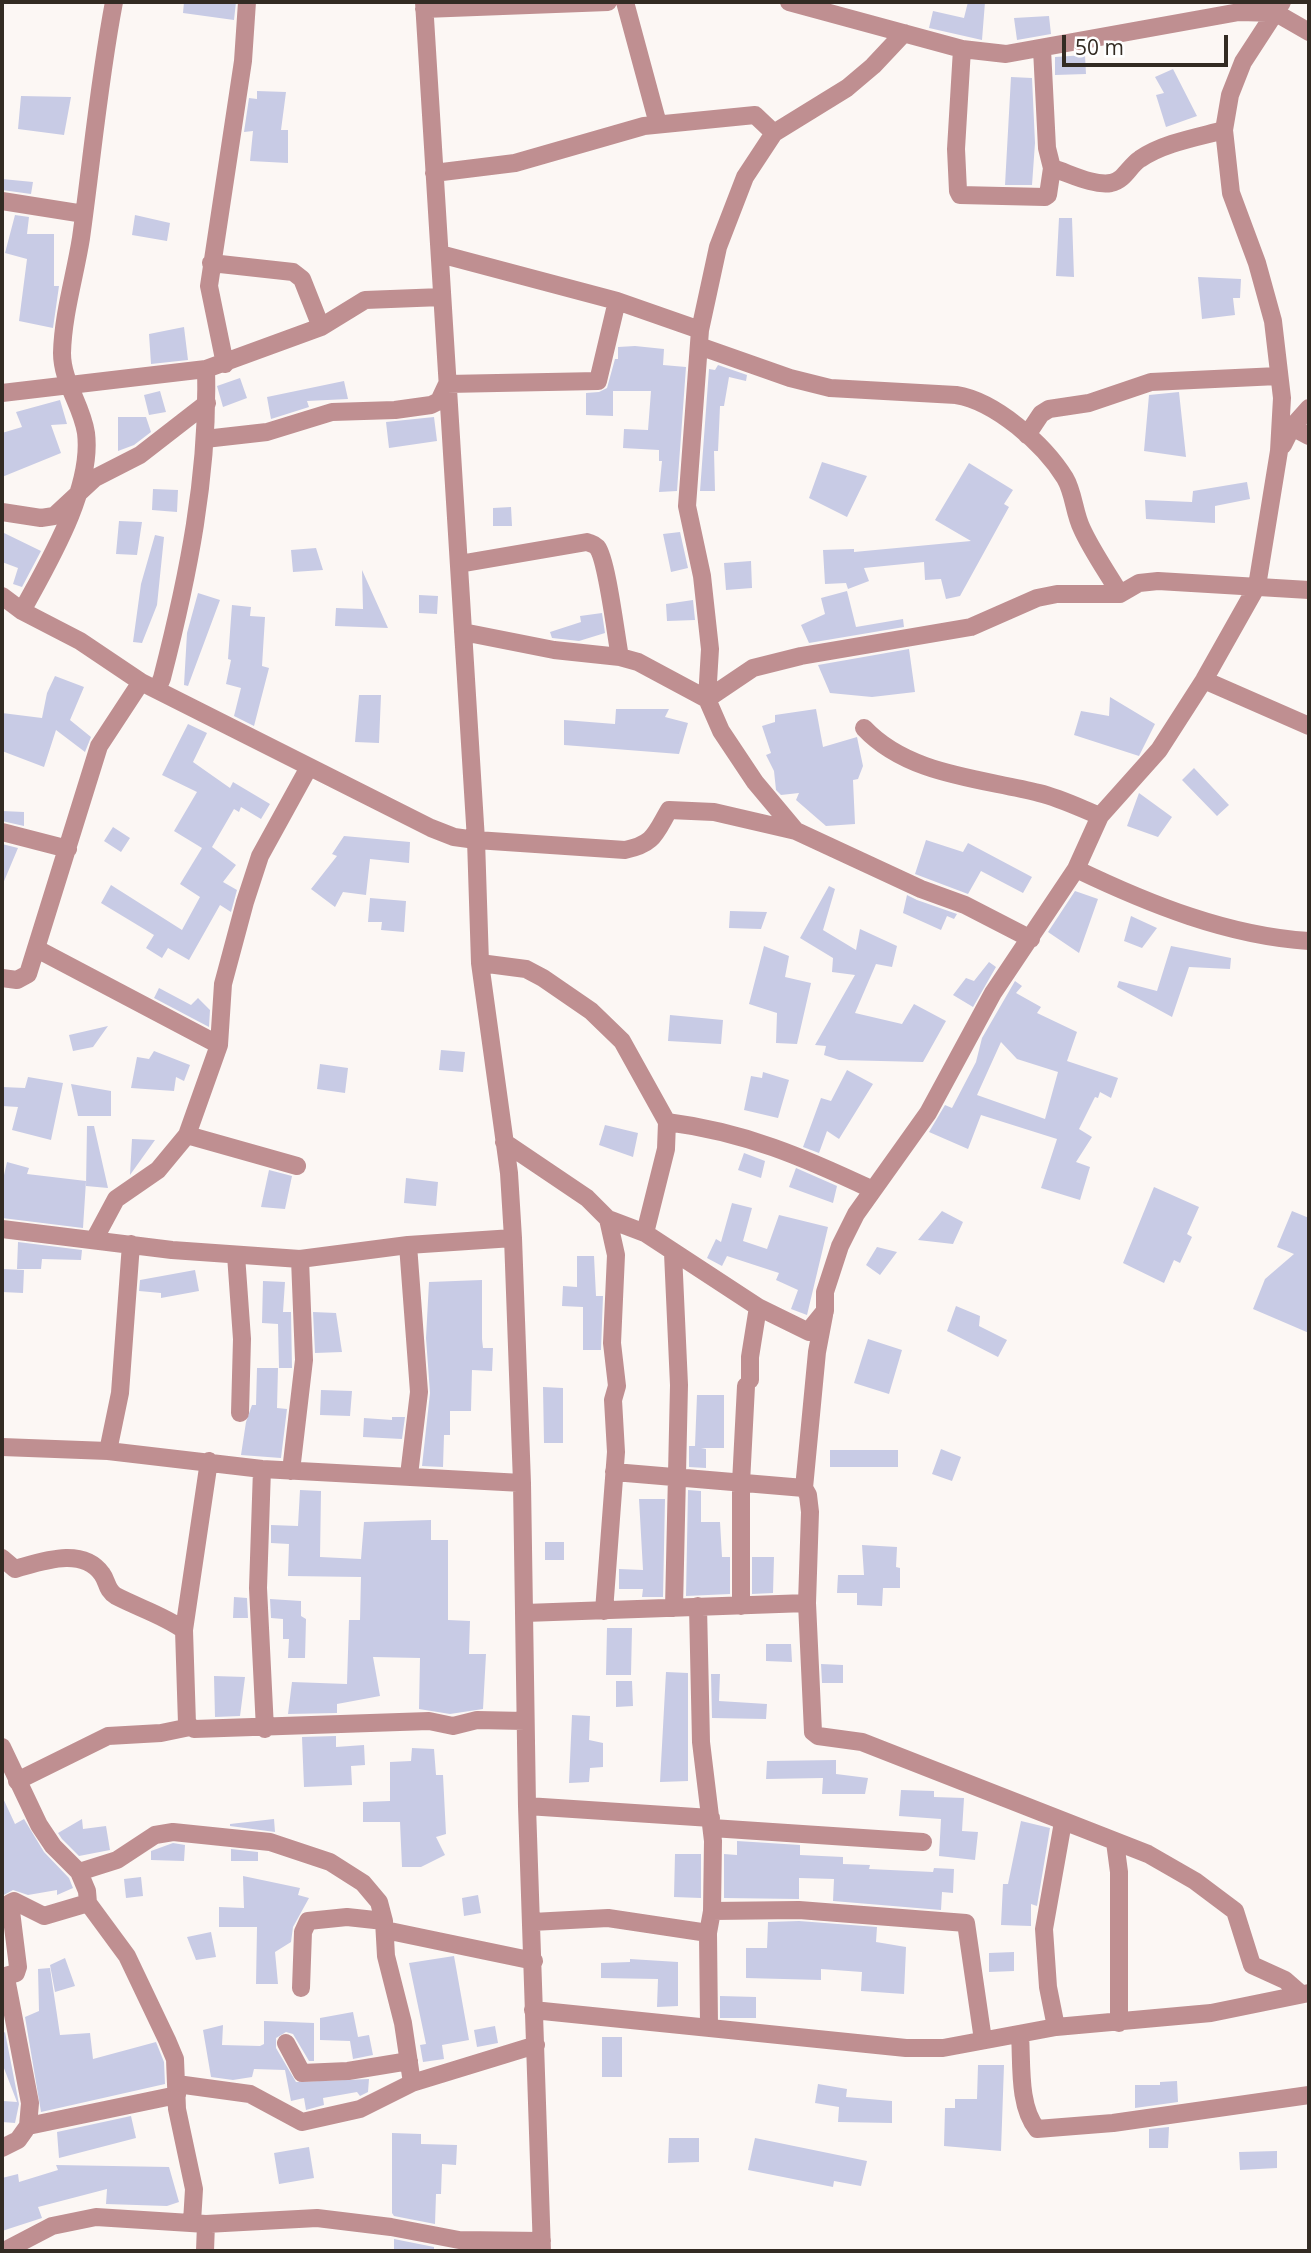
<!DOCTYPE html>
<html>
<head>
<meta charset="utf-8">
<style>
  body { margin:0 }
  #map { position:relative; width:1311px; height:2253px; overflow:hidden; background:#fcf7f4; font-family:"Open Sans",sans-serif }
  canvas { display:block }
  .frame { position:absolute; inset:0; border:4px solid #332b23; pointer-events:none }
  .scale { position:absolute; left:1062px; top:35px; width:166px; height:32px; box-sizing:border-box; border:4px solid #332b23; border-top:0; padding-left:9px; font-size:21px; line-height:24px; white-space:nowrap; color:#332b23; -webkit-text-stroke:5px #fff; paint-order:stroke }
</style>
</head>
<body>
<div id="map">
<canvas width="1311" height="2253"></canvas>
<div class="frame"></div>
<div class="scale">50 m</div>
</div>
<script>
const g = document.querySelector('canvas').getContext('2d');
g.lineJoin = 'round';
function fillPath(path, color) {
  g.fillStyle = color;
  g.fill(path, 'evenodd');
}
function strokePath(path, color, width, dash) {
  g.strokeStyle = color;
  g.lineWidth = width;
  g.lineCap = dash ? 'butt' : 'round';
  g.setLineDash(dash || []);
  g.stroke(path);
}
fillPath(new Path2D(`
  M184 2H236L234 20 183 13Z
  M968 2H985L982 40 929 28 933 11 964 18Z
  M1049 16 1051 34 1017 40 1014 18Z
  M1085 55 1086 74 1055 75V57Z
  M1173 69 1197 116 1166 127 1156 95 1164 93 1155 77Z
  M1011 77 1032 78 1035 143 1032 185H1005Z
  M257 91 286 92 281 130H288V163L250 161 253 131 244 132 249 98 257 99Z
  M21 96 71 97 64 135 18 129Z
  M2 179 33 182 31 194 2 190Z
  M15 215 29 217 27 234H54V286H59L53 328 19 321 27 259 5 253Z
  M135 215 170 223 167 241 132 235Z
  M1059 218H1072L1074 277 1056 276Z
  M1198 277 1241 279 1240 298H1233L1235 315 1202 319Z
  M184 327 188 360 151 364 149 334Z
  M635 346 664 349 663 365 686 367 677 491 659 492 662 461H659V450L623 448 624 429 648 430 651 391H613V416L586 415V393L599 392 607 388 615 359H618V347Z
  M718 365 747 375 746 381 729 377 724 406H720L718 451H714L715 491H700L709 369 715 370Z
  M240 378 247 398 223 407 217 386Z
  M344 381 348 399 307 401 309 407 271 419 267 397Z
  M160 391 166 412 149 415 144 395Z
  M1179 392 1186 457 1144 451 1149 395Z
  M60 400 67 424 51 425 61 453 2 477V433L22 427 16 412Z
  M118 417H146L151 432 134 445 118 451Z
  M434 417 437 441 389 448 386 422Z
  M822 462 867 476 847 517 809 498Z
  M969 463 1013 490 1004 504 1009 507 960 596 946 599 941 579 925 580 924 562 864 568 869 581 848 589 846 583 825 584 823 550 854 549V552L971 541 935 520Z
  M1247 482 1250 499 1215 506V523L1146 519 1145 500 1192 502 1193 491Z
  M153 489 178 490 177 512 152 510Z
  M511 507 512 526H493V508Z
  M119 521 142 522 137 555 116 554Z
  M2 532 41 551 22 587 13 584 18 568 2 562Z
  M680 532 688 568 671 572 663 534Z
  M155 535 164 537 157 605 142 643 133 642 141 584Z
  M316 548 323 570 293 572 291 550Z
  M751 561 752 588 726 590 724 563Z
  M362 570 388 628 335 626 336 608 363 609Z
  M847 591 856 627 903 619 904 627 809 643 801 625 825 614 821 598Z
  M198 593 220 600 188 686 184 685 187 633Z
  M419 595 438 596 437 614 419 613Z
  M693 600 695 620 667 621 666 604Z
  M232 605 251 607 250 616 265 617 262 666 269 668 254 726 234 716 241 688 226 684 231 660 228 659Z
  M602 613 605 633 579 641 552 638 550 632 581 622 580 616Z
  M909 649 915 692 872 697 830 693 818 665Z
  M55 676 84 687 70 720 91 737 85 752 56 730 44 767 2 751V713L42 718 47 693Z
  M359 695H381L379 743 355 742Z
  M1110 697 1155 724 1139 756 1074 735 1081 711 1109 716Z
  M616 709H669L665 717 688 723 679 754 564 745V720L615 724Z
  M816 709 823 747 857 737 863 766 858 779 853 780 855 824 826 826 796 800 799 793 781 795 776 790 774 771 766 755 771 753 762 726 775 722V715Z
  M188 724 207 733 193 762 230 788 233 782 270 804 261 819 241 807 239 812 234 809 212 847 236 865 223 882 237 890 231 912 220 905 189 960 168 948 162 958 146 948 154 935 101 903 111 885 182 930 200 897 180 884 202 848 174 831 197 792 162 775Z
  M1194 768 1229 805 1217 816 1182 780Z
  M1139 793 1172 817 1158 837 1127 826Z
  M2 811 24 812V826L2 821Z
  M113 827 130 838 121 852 104 841Z
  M344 836 410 842 409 863 370 859 366 895 343 892 335 907 311 889 337 856 332 854Z
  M926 840 963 852 968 843 1032 877 1023 893 981 871 968 894 915 874Z
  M2 844 18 848 2 886Z
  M829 886 835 889 823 930 856 950 860 929 897 946 892 967 876 964 855 1013 902 1024 914 1004 946 1021 923 1062 839 1060 824 1055 826 1046 815 1045 855 975 832 972 833 958 800 938Z
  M1075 891 1098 899 1079 953 1048 932Z
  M907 895 917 900 957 914 954 919 947 916 941 930 903 913Z
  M370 898 406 901 404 932 381 930 382 922H368Z
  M730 911 767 912 761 929 729 928Z
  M1131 916 1157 928 1142 948 1124 941Z
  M764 946 789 956 785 977 811 983 797 1044 776 1043 777 1013 749 1004Z
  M1171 946 1231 958 1230 969 1189 967 1172 1017 1117 987 1119 981 1157 991Z
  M989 962 996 967 973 1007 953 995 966 978 974 981Z
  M1015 981 1022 986 1016 993 1041 1007 1037 1013 1077 1032 1067 1061 1118 1078 1111 1098 1100 1092 1098 1098 1095 1097 1079 1129 1092 1137 1076 1162 1090 1167 1080 1200 1041 1188 1057 1139 981 1115 968 1149 929 1132 945 1105 952 1108 976 1062 982 1038ZM1001 1042 1017 1059 1058 1072 1045 1119 977 1095Z
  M159 988 191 1005 198 998 210 1010 209 1027 154 998Z
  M670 1015 723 1020 721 1044 668 1041Z
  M108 1026 93 1047 73 1051 69 1035Z
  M441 1050 465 1052 463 1072 439 1070Z
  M154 1051 190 1065 184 1081 176 1077 174 1091 131 1088 137 1057 149 1059Z
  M320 1064 348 1068 345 1093 317 1089Z
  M847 1070 873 1084 839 1139 827 1131 819 1153 803 1147 821 1098 831 1101Z
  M763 1072 789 1080 778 1118 744 1110 751 1076 762 1078Z
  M28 1077 63 1083 51 1140 12 1130 18 1107 2 1106V1087L25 1088Z
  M71 1084 111 1091V1116H78Z
  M605 1125 638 1133 633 1157 599 1145Z
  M87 1126H94L108 1188 86 1186Z
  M132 1139 155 1140 130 1175Z
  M744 1153 765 1161 761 1178 738 1170Z
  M7 1162 29 1168 27 1174 86 1181 83 1228 2 1218 4 1186 2 1184Z
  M796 1168 837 1186 833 1203 789 1187Z
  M269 1170 292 1176 285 1209 261 1207Z
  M406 1178 438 1182 436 1206 404 1203Z
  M1154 1187 1199 1207 1187 1234 1192 1237 1180 1263 1174 1260 1164 1283 1123 1263Z
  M732 1203 752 1208 743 1241 767 1249 779 1215 828 1227 807 1315 791 1309 798 1290 776 1280 779 1273 727 1256 722 1266 707 1258 716 1239 721 1242Z
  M942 1211 963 1222 953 1244 918 1240Z
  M1292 1211 1309 1218V1333L1253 1309 1265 1279 1294 1254 1277 1247Z
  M18 1242 82 1250 81 1260 42 1259 41 1269H17Z
  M877 1247 897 1252 880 1275 866 1265Z
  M577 1256H594L596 1296H603L601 1350H583V1307L562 1306 563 1286 577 1287Z
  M2 1269 24 1270 23 1293 2 1292Z
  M195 1270 199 1291 161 1298V1293L139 1291 140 1280Z
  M482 1280V1339L483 1348H493L492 1371 472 1370 471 1411H450V1435H444L443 1467 422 1466 430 1393 426 1338 429 1282Z
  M263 1281 285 1282 283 1312H291L292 1368H279L278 1324 262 1323Z
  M956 1306 980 1316 979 1326 1007 1340 998 1357 947 1331Z
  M313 1312 336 1313 342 1352 315 1353Z
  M868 1339 902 1350 889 1394 854 1383Z
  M257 1368H278L277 1408 287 1409 281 1458 241 1455 246 1422 252 1405H256Z
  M543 1387 563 1388V1443H544Z
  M321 1390 352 1391 350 1416 320 1415Z
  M697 1395H724V1448H701L706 1449V1468L689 1467V1446H695Z
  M392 1417H405L402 1439 363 1437 364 1418 392 1420Z
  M941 1449 961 1457 952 1481 932 1474Z
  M830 1450H898V1467H830Z
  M300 1490 321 1491 320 1557 361 1559 364 1522 431 1520V1540H448V1620L470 1621 469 1654H486L483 1709 450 1714 419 1709 420 1658 373 1657 380 1696 337 1704V1713L288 1714 292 1682 347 1684 349 1620H360L361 1577 288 1576 289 1544 271 1543V1525L298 1526Z
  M688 1490 701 1491V1522H720L722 1557H730V1594L686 1596Z
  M639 1499H665L663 1597H642L643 1589H619V1569L643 1570Z
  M545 1542H564V1560H545Z
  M862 1545 897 1547 896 1567 900 1568V1588H883L882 1606 857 1605V1593H837L838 1575H864Z
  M752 1557H774L773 1593 752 1594Z
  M234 1597 247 1598 248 1618H233Z
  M270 1599 301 1601V1616L306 1619 305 1658H288L289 1639H283V1619L271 1618Z
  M607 1628H632L631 1675H606Z
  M766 1644H791L792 1662 766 1661Z
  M821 1664 843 1665V1683H822Z
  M666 1672 688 1673V1781L660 1782Z
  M711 1674H720L719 1701 767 1704 766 1719 712 1718Z
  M214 1676 245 1677 240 1716 215 1717Z
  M616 1681H632L633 1706 616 1707Z
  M572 1715 590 1716 589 1740 603 1743V1767L590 1768 589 1782 569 1783Z
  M336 1736V1747L364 1745 365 1765 351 1766 352 1785 304 1787 302 1737Z
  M412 1748 434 1749 436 1775H443L446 1834 436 1837 445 1855 421 1867H402L400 1822H363V1802L390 1801V1762L411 1761Z
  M836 1760V1774L868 1778 865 1794H822L823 1778 766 1779 767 1761Z
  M901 1790 934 1791V1797L964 1798 962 1831 978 1832 975 1860 939 1856 941 1819 899 1816Z
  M2 1796 15 1824 24 1819 44 1852 69 1878 73 1888 57 1895V1890L28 1895 13 1890 2 1896Z
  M82 1819 83 1829 106 1826 110 1850 79 1856 62 1839 58 1833Z
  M274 1819 275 1832 230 1826V1824Z
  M1021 1821 1050 1828 1037 1906 1031 1904V1926L1001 1925 1003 1884H1008Z
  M737 1841 800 1845V1855L843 1857V1864L870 1865 869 1869 933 1872 934 1868 954 1869 953 1893 942 1892 941 1910 833 1901 834 1879 799 1878V1899L724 1898V1854L737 1855Z
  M173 1843 185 1845 184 1861 151 1860V1851Z
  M231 1849 258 1852V1861H231Z
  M675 1854H701V1898L674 1897Z
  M243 1876 300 1888 298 1895 309 1898 293 1927 291 1942 275 1952 278 1984H256L257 1927H219V1907L244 1908Z
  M141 1877 143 1896 126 1898 124 1879Z
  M478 1895 481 1913 464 1916 462 1898Z
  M799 1921 877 1927 876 1942 906 1947 904 1994 861 1991 862 1972 821 1969V1980L746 1978V1948H767L768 1922Z
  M211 1932 216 1957 196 1960 187 1937Z
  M1014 1952V1971L989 1972V1953Z
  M454 1956 469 2040 442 2045 444 2059 423 2062 420 2045 426 2044 409 1963Z
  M65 1958 75 1986 55 1992 50 1965Z
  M630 1959 678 1962V2006L657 2007 658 1979 601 1978V1963L630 1962Z
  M50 1968 60 2035 90 2033 93 2059 156 2042 164 2062 165 2084 41 2112 25 2017 39 2011 38 1969Z
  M720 1996 756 1997V2018H720Z
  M353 2012 358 2037 369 2035 373 2055 353 2059 350 2041 320 2040V2018Z
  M264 2021 314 2023V2061H309L293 2034 286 2032 276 2038V2048L296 2082 369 2079 368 2092 360 2096 357 2092 323 2098 324 2105 306 2110 304 2098 291 2101 285 2070 254 2069 252 2077 233 2080 211 2077 203 2030 223 2025 222 2045 260 2046 264 2044Z
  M495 2026 498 2043 477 2047 474 2030Z
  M5 2032 19 2104 15 2123 2 2122 3 2101 17 2102 2 2063V2034Z
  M602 2037H622V2077H602Z
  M978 2065H1004L1001 2151 944 2146 945 2108H955V2099H977Z
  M1177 2081 1178 2102 1135 2108V2085H1160V2082Z
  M818 2084 847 2089 846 2097 892 2101V2123L838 2122 839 2107 815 2103Z
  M131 2116 136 2138 59 2158 57 2132Z
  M1169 2127 1168 2148H1149V2129Z
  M392 2133 421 2134V2144L457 2145 456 2165 442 2164 441 2194H436L435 2224 394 2216 392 2213Z
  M669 2138H699V2162L668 2163Z
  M755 2138 867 2161 861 2186 834 2181 833 2187 748 2170Z
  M309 2147 314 2178 279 2184 274 2153Z
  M1277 2151V2168L1240 2170 1239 2152Z
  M56 2165 169 2167 179 2202 167 2206 106 2204 107 2189 38 2207 42 2218 2 2231V2178L18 2174 19 2182 58 2170Z
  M394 2239 434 2247V2251H394Z`), '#c8cbe5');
strokePath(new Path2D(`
  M424 2 476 840 480 963 509 1173 513 1238 522 1483 527 1806 542 2251
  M625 2 658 124
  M789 2 962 49 1006 54 1239 12 1276 13 1309 32
  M424 9 608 2
  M904 33 873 66 847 88 774 133 745 177 718 247 700 330 687 506 702 576 710 649 707 699 721 731 755 782 796 831 921 889 965 905 1031 939
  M962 49 956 149 958 191 960 195 1045 197 1048 195 1052 168
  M1042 49 1047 148 1052 168C1069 173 1093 186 1111 183 1125 180 1129 166 1140 159 1163 143 1198 137 1224 130
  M434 173 515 163 644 126 755 115 774 133
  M2 201 84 214
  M440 254 617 301 700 330
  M211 263 293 272 302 279 321 327
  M699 346 790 378 830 388 956 395C995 401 1044 444 1065 478 1074 493 1074 513 1082 529 1092 551 1107 572 1120 594
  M225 364 209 286 243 61 247 2
  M2 393 206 369 321 327 365 300 442 297
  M1292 427 1309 436
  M1027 435 1041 414 1049 409 1089 403 1151 382 1278 376
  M205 439 267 432 332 412 395 410 431 405 439 401 447 384 598 381 617 301
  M1283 445 1292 427 1309 408
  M2 512 41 518 54 516 95 478 140 455 207 403
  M459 564 587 542C592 544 594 544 597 547 607 559 616 637 620 657
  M2 596 22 611 80 641 141 682 431 828 454 837 476 840 625 850C654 844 655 834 669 810L714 812 796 831
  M22 611C48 563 93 489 86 433 82 405 62 382 62 353 63 314 75 276 81 238 92 159 99 80 114 2
  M463 632 554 650 620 657 638 662 707 699
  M1204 680 1309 726
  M157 690 162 678C188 577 209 474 206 369
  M707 699 753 668 801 656 971 627 1037 598 1057 594H1120L1139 583 1158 581 1309 590
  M864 728C908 775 980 778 1039 793 1060 798 1080 808 1100 816
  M2 832 68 849
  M1076 869C1149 904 1228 936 1309 941
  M37 949 219 1045
  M480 963 526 969 543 978 591 1011 622 1041 667 1122 666 1149 645 1233
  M2 978 17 980 28 974 99 746 141 682
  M667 1122C745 1132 803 1157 873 1190
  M187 1135 297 1166
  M504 1142 587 1198 608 1219 645 1233 758 1307 809 1332
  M2 1229 172 1250 300 1259 408 1245 513 1238
  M94 1240 116 1199 158 1170 187 1135 219 1045 223 984 245 902 260 856 309 767
  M408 1245 419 1392 409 1475
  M673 1253 679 1385 674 1608
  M236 1255 242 1339 240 1413
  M824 1315 817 1352 804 1488 808 1495 810 1512 807 1603 813 1732 818 1736 862 1742 1148 1854 1195 1881 1235 1911 1252 1965 1285 1980 1301 1994
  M812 1327 825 1311V1292L840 1246 856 1214 928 1113 993 993 1076 869 1100 816 1159 750 1204 680 1257 586 1279 451 1282 398 1273 321 1257 263 1231 193 1224 130 1230 95 1243 62 1282 2
  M750 1380V1357L758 1307
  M2 1447 108 1451 262 1469 522 1483
  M108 1451 120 1393 131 1244
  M262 1469 258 1588 265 1729
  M291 1471 304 1360 300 1259
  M614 1472 804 1488
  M2 1558 15 1569C41 1562 82 1546 102 1574 108 1582 106 1590 116 1596 139 1608 163 1615 184 1630L187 1724 194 1729 429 1721 453 1726 477 1720 525 1721
  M698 1606 701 1742 713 1841 712 1911 708 1933 709 2025
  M741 1606V1483L746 1386
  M604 1611 616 1452 613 1400 617 1386 612 1343 616 1255 608 1219
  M525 1613 807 1603
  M184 1630 209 1461
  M2 1747 39 1825 53 1846 79 1872 87 1891 88 1903 127 1956 167 2040 175 2059 177 2109 194 2189 192 2222
  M17 1781 108 1736 161 1733 190 1727
  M527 1806 711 1818
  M712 1828 923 1842
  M1115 1842 1119 1872V2023
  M79 1872 117 1860 155 1835 173 1832 270 1842 330 1862 363 1883 379 1902 384 1921 386 1956 403 2023 412 2083
  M712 1911 799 1910 966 1923 983 2040
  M532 1922 608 1918 708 1933
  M385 1930 534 1961
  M2 1977 16 1973 18 1967 10 1903 14 1901 44 1916 88 1903
  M6 1978 30 2103 28 2126
  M301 1988 303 1932 308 1921 347 1917 384 1921
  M533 2010 906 2048H943L1056 2027 1211 2013 1309 1993
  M1056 2027 1048 1987 1044 1929 1063 1822
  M1020 2034C1022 2063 1018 2106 1037 2129L1113 2123 1309 2095
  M286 2043 302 2073 348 2071 409 2061
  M177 2084 250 2094 302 2122 360 2109 412 2083 536 2045
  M2 2148 18 2140 28 2126 177 2095
  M4 2251 52 2226 96 2217 206 2224 317 2218 391 2227 459 2240 542 2241
  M205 2251 206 2224`), '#bf8f91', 18);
</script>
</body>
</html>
